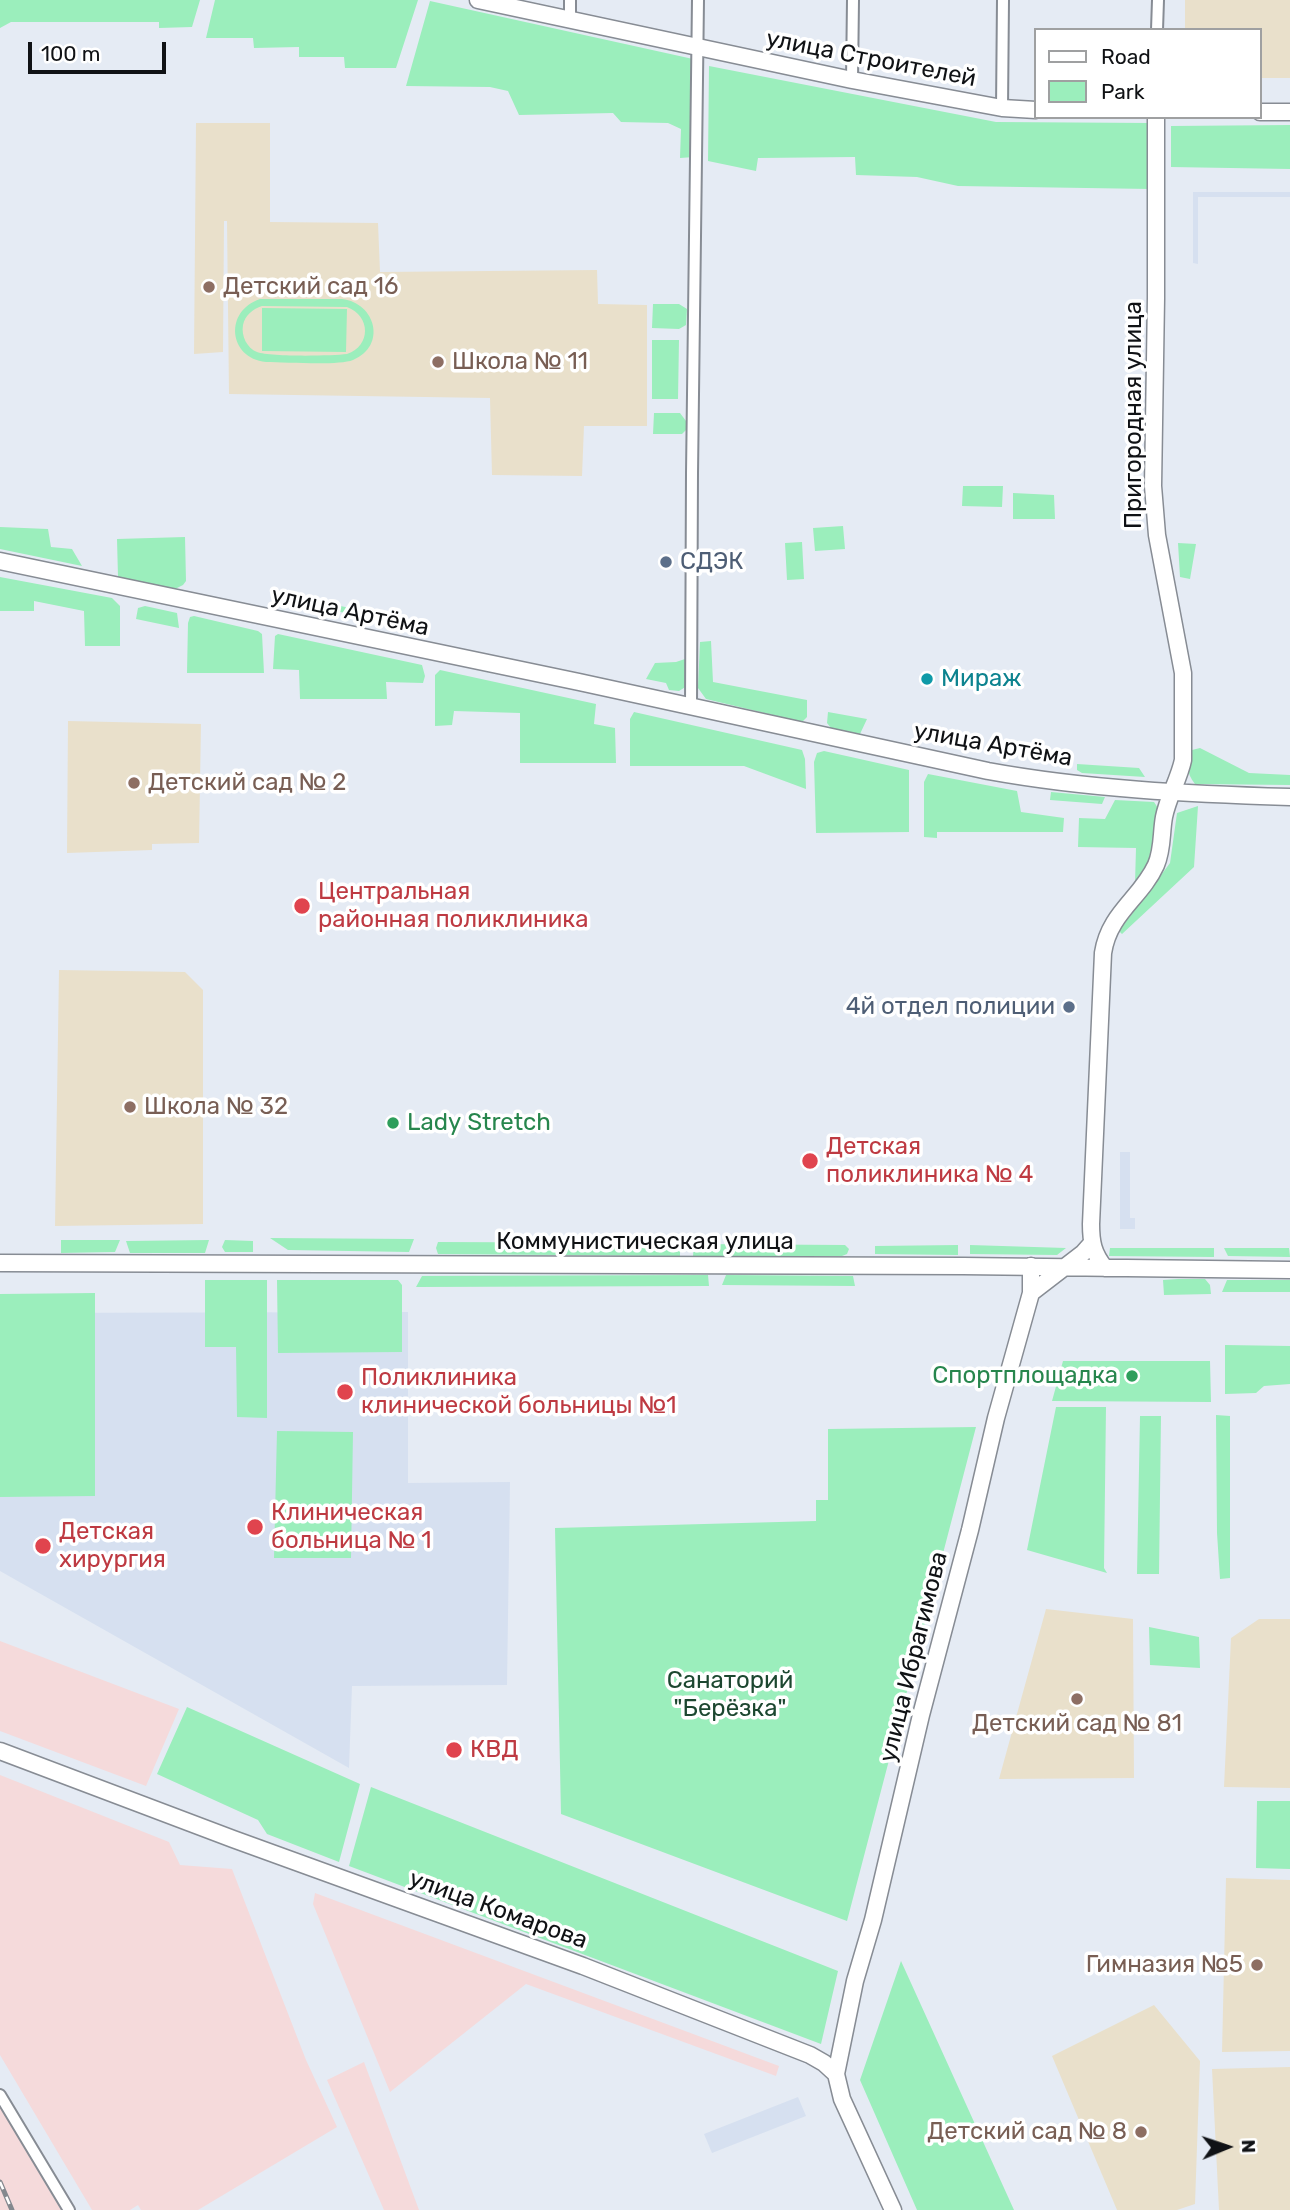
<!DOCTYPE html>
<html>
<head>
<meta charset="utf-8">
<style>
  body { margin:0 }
  #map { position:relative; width:1290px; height:2210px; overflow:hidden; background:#e5ebf4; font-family:Rubik,sans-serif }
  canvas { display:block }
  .legend { position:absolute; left:1034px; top:28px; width:228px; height:91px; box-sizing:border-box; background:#fff; border:2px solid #9fa0a1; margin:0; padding:9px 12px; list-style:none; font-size:21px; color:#101215 }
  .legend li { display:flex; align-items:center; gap:14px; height:35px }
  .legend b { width:35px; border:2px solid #9fa0a1 }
  .north { position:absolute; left:1192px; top:2112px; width:70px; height:70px; -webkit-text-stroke:5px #fff; paint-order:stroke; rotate:88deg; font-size:19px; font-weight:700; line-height:28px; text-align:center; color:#101215 }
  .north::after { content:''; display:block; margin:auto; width:24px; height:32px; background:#101215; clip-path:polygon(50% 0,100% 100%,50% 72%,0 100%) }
  .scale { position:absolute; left:28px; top:42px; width:138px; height:32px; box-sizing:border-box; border:4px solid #101215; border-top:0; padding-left:9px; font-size:21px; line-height:24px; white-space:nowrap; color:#101215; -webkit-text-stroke:5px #fff; paint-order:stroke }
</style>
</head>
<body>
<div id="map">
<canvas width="1290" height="2210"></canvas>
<ul class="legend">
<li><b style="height:9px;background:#fff"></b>Road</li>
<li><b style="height:19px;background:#9beebc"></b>Park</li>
</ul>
<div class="north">N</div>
<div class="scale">100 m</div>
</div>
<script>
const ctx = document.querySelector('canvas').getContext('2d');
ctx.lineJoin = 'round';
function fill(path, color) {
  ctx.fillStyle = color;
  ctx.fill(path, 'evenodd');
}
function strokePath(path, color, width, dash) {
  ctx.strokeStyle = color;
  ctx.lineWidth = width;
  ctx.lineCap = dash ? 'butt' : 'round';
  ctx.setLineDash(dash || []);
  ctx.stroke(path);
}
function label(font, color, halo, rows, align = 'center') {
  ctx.font = font + ' Rubik,sans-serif';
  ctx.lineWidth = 7;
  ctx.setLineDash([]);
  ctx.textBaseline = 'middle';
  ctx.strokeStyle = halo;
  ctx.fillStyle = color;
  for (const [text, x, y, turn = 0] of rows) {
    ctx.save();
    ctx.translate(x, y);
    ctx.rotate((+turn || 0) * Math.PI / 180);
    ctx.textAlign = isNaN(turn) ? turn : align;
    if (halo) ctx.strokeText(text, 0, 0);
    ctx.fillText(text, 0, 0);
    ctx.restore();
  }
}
const built = new Path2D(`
  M1193,192H1290V197H1198V264L1193,263Z
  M1120,1152H1130V1218H1135V1229H1120Z
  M408,1312V1483L510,1482L507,1685L352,1686L349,1768L0,1571V1313Z
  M798,2097L806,2116L712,2153L704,2134Z`);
const industrial = new Path2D(`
  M0,1641L179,1709L146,1786L0,1731Z
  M0,1775L169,1842L180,1865L232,1869L306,2060L337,2127L198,2210H141L138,2205L130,2210H92L0,2055Z
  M315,1893L779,2066L776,2076L526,1984L390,2092L313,1904Z
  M364,2062L419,2210H384L327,2080Z
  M0,2107L61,2210H0Z`);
const education = new Path2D(`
  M1185,0H1290V78H1260V30H1185Z
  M196,123H270V222L378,223L380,272L597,270L598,304L647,305V426H584L582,476L492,475L490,398L229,394L227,221H224L223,352L194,354Z
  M68,721L201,724L199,843L152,844V850L67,853Z
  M59,970L185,972L203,990V1224L55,1226Z
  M1046,1609L1133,1619L1134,1778L999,1779Z
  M1259,1619H1290V1788L1224,1787L1231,1638Z
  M1226,1878L1290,1880V2051L1222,2052Z
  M1154,2005L1200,2061L1195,2204L1177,2210H1117L1052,2056Z
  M1290,2067V2210H1219L1212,2069Z`);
const green = new Path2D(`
  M0,0H200L192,27L159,28V22H11L0,28Z
  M215,0H418L396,68H345L344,57H299V47L254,48L253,38H206Z
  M430,1L693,59L694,157L680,158L681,129L668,123L621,122L613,113L519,115L508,91L490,87L406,86Z
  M709,66L996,122L1150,123V189L958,186L917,177L856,175L855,157L758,158L756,171L708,161Z
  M1290,125V169L1171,167V126Z
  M260,299H342C376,303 387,346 353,360C338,366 285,362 266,362C228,358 224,311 260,299ZM262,306L347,307C371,316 371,346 347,354C331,356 270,357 257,352C247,348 241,336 243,325C245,315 253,309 262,306Z
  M653,304H679L687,309L686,325L679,329L652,328Z
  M262,308L347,309L346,352L262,351Z
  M652,340H679L678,399H652Z
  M654,413H680L686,421V430L682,434H653Z
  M963,486H1003L1002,507L962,506Z
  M1013,493L1054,495L1055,519H1013Z
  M843,526L845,549L815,551L813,528Z
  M0,527L48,529L51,547L72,549L82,566L0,549Z
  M185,537L186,581L183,585L175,589L118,577L117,539Z
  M802,542L804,579L787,580L785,543Z
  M1178,543L1196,544L1190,579L1180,577Z
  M0,577L112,598L120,606V646H85L84,611L34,601V611H0Z
  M308,599L387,616L386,621L310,606Z
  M145,606L177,613L179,628L136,619L138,608Z
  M194,616L258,631L262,634L264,673H187L188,623L190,617Z
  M278,634L422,665L425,676L423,683L386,682L387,699H300L299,670L273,669L275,636Z
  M711,641L713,682L807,700V717L802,722L706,699L698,688L700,642Z
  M688,658L687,686L679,691L669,690L666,683L646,679L655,663L676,662Z
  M440,670L596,704L594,724L615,728L616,763H520V713L454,711L452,725L435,726V675Z
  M634,712L802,750L805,759L806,789L744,766H630V719Z
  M828,712L867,719L860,734L831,728L827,723Z
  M1200,748L1249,773L1290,775V785L1195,784C1186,773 1186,762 1192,750Z
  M824,751L909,770V832L816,833L814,762L817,753Z
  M1077,764L1139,768L1145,777L1082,773L1077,770Z
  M928,774L1017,791L1021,812L1064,818L1063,832H937V838L924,837V782Z
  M1051,792L1105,797L1102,804L1050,800Z
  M1115,800L1154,802L1158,808L1154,852L1135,883L1136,848L1078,847L1079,818L1105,819Z
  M1198,806L1194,867L1122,934L1119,931L1170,863L1177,813Z
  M270,1238L414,1239L409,1252L288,1250Z
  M61,1240H120L115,1252L61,1253Z
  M209,1240L205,1253H130L126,1241Z
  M225,1240L253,1241V1252H225L222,1247Z
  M438,1242L680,1243V1256L438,1254L436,1248Z
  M694,1244L845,1245L849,1249L847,1254L842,1256H693Z
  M958,1245V1255L875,1254V1246Z
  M970,1245L1066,1248L1057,1255L970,1254Z
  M1110,1248H1214V1257L1109,1256Z
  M1224,1248H1289L1290,1257L1228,1256Z
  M708,1275L709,1286L416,1287L422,1276Z
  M726,1275L853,1276L855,1286L722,1285Z
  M1178,1279H1205L1210,1285L1211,1294L1164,1295L1163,1280Z
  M205,1280H267V1418L237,1417L236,1347H205Z
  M277,1280H398L402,1285V1352L278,1353Z
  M1227,1280H1290V1292H1222Z
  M95,1293V1496L0,1497V1294Z
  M1225,1345L1290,1346V1384L1264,1386L1256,1393L1225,1394Z
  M1063,1361H1210L1211,1402L1052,1401Z
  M1056,1407H1106L1104,1568L1107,1573L1027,1550Z
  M1216,1415L1230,1416V1578L1220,1579L1217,1533Z
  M1140,1416H1161L1159,1574H1137Z
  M976,1427L847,1921L561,1814L555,1528L816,1521V1500H828V1429Z
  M277,1431L353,1432L351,1558H274Z
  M1149,1627L1199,1637L1200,1668L1150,1665Z
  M187,1707L360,1784L339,1862L267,1834L258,1820L157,1774Z
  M371,1787L838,1971L821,2044L349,1866Z
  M1257,1801H1290V1869L1256,1868Z
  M901,1961L1014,2210H917L860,2080Z`);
const street = new Path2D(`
  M570,19V0
  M1157,30L1158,0
  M852,80L853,0
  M1002,108L1003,0
  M691,706L692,473L698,0
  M0,2095L69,2210`);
const secondary = new Path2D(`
  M478,0L852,80L1002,108L1036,110
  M1260,112H1290
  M0,561L579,682L988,771C1087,789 1189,794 1290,797
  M0,1263L963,1266L1290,1270
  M1105,1268C1093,1253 1091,1242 1091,1224L1103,953C1109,913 1141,898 1156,865C1163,849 1161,833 1164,817C1168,797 1179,779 1183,760V673L1157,535L1153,486L1156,298V117
  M1031,1293L1083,1253L1091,1244
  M0,1751L233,1839L583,1966L810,2055L824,2063L836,2074L842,2099L893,2210
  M836,2074L855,1981L873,1920L921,1715L970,1530L996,1418L1031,1293V1266`);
const rail = new Path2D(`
  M0,2182L12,2210`);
const markers = [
  [209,287,7,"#8d6e63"],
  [438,362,7,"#8d6e63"],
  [666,562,7,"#5c6f8a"],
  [927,679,7,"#0f9aa8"],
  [134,783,7,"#8d6e63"],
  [302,906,9,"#e0444e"],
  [1069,1007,7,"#5c6f8a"],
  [130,1107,7,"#8d6e63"],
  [393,1123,7,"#2e9e5b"],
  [810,1161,9,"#e0444e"],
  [1132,1376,7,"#2e9e5b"],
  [345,1392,9,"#e0444e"],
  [255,1527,9,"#e0444e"],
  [43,1546,9,"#e0444e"],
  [1077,1699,7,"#8d6e63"],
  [454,1750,9,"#e0444e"],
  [1257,1965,7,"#8d6e63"],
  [1141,2132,7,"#8d6e63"]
];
const streetNames = [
  ["улица Строителей",871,59,11],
  ["Пригородная улица",1134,415,-90],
  ["улица Артёма",350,612,12],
  ["улица Артёма",993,745,10],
  ["Коммунистическая улица",645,1242],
  ["улица Ибрагимова",914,1657,-76],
  ["улица Комарова",498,1910,20]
];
const educationNames = [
  ["Детский сад 16",223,287],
  ["Школа № 11",452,362],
  ["Детский сад № 2",148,783],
  ["Школа № 32",144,1107],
  ["Детский сад № 81",1077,1724,"center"],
  ["Гимназия №5",1243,1965,"right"],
  ["Детский сад № 8",1127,2132,"right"]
];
const serviceNames = [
  ["СДЭК",680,562],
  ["4й отдел полиции",1055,1007,"right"]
];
const cultureNames = [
  ["Мираж",941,679]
];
const healthNames = [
  ["Центральная",318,892],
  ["районная поликлиника",318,920],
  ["Детская",826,1147],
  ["поликлиника № 4",826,1175],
  ["Поликлиника",361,1378],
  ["клинической больницы №1",361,1406],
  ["Клиническая",271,1513],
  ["больница № 1",271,1541],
  ["Детская",59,1532],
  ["хирургия",59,1560],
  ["КВД",470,1750]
];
const leisureNames = [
  ["Lady Stretch",407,1123],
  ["Спортплощадка",1118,1376,"right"]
];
const parkNames = [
  ["Санаторий",730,1681],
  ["\"Берёзка\"",730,1709]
];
fill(built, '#d6e0f0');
fill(industrial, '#f5dadb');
fill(education, '#e9e0cb');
fill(green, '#9beebc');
strokePath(street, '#878c94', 14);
strokePath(secondary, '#878c94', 19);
strokePath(street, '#fff', 10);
strokePath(secondary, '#fff', 16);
strokePath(rail, '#84888e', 5);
strokePath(rail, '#fff', 2.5, [8]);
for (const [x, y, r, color] of markers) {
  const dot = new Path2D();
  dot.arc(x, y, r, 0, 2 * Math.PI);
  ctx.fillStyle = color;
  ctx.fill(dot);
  strokePath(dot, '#fff', 2.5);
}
label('24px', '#101215', '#fff', streetNames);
label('24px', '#785e54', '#fff', educationNames, 'left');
label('24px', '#4e5e75', '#fff', serviceNames, 'left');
label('24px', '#0d838f', '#fff', cultureNames, 'left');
label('24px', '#be3a42', '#fff', healthNames, 'left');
label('24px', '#27864d', '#fff', leisureNames, 'left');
label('24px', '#1c4730', '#fff', parkNames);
</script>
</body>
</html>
